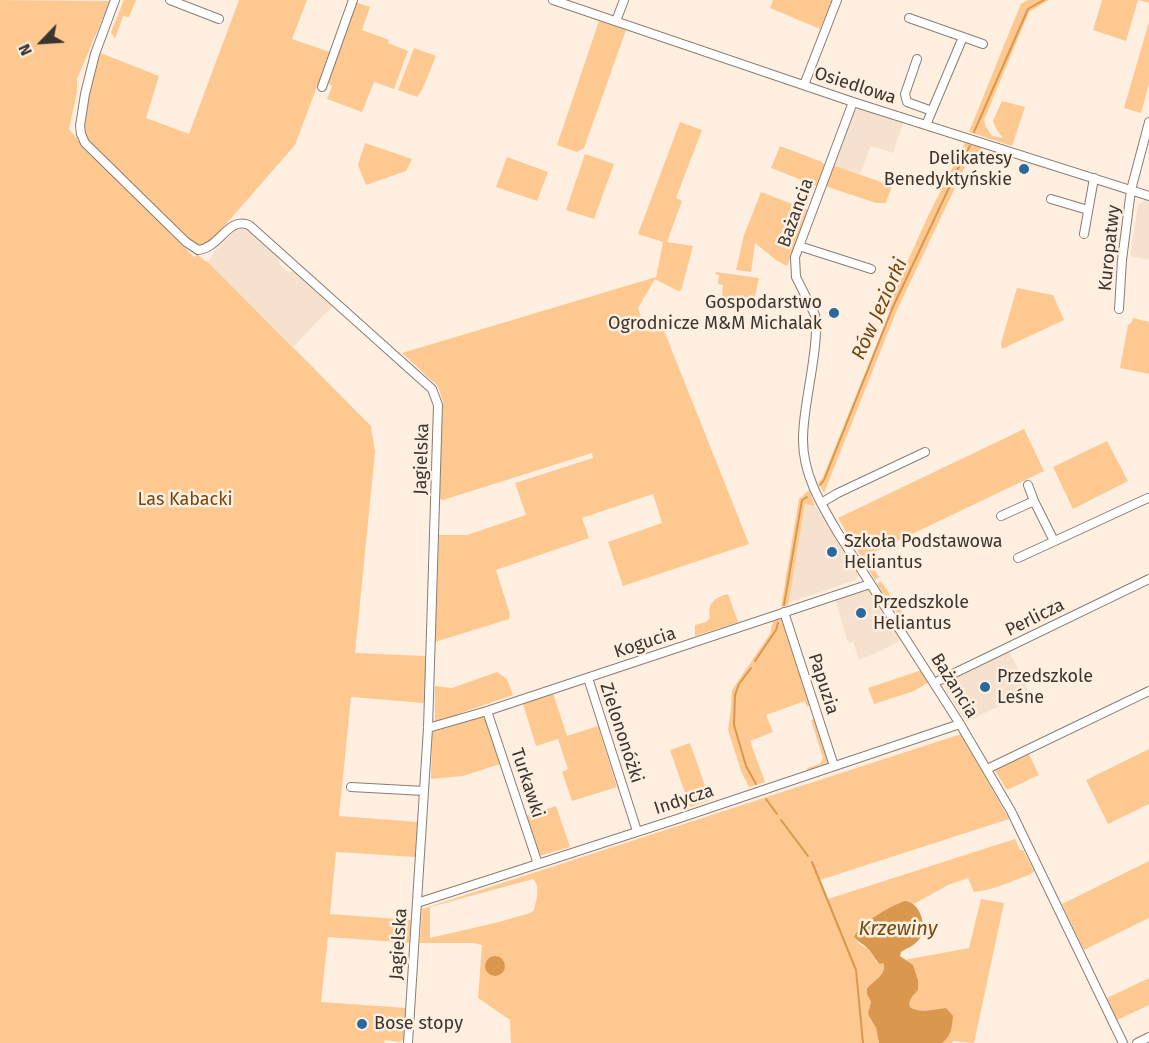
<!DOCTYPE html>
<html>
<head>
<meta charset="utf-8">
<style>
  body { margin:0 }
  #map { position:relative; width:1149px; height:1043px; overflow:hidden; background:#feefe1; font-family:"Fira Sans",sans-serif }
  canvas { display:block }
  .north { position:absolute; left:12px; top:12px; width:60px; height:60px; -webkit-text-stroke:4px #feefe1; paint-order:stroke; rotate:245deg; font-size:16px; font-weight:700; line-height:24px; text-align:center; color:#3a352f }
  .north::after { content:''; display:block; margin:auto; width:21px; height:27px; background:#3a352f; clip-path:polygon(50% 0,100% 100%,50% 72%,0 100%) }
</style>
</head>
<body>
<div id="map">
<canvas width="1149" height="1043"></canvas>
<div class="north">N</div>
</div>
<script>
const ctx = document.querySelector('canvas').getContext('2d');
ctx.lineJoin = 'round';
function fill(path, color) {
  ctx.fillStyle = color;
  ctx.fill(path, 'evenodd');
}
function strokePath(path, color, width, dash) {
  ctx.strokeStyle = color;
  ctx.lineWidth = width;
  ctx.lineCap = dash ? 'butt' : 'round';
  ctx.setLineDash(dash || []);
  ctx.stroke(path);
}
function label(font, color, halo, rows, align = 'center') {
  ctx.font = font + ' "Fira Sans",sans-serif';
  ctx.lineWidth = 5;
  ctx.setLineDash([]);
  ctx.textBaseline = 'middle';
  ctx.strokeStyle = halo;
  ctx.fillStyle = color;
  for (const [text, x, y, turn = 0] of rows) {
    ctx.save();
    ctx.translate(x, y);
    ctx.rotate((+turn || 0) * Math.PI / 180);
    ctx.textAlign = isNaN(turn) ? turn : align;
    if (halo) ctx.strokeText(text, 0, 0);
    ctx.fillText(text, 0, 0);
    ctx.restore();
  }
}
const built = new Path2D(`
  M861,107L870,110L871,112L873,113L876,114L877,112L904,121L893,153L871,146L860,174L833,165L836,161L839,154L838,152L855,109Z
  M1021,157L1033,161L1029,174L1018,170Z
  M1145,200L1149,201V260L1130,256L1138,205Z
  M236,229H246L278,258L280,265L284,269L288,272L294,271L333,306L293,347L208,262L214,252Z
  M805,504L815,506L858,574L856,580L788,603Z
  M868,589L901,640L881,651L859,660L853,642L848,643L835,600Z
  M1008,649L1029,692L966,722L941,682Z`);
const green = new Path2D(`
  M0,0L110,1L77,79V92L69,129L83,146L194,257L197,254L205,261L208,262L371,426L375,452L355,653L426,656L424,703L351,697L339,816L418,822L416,857L336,852L330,914L411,920L410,943L328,937L321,1002L406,1008L404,1039L400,1042L385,1040L384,1043H0Z
  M124,0H136L129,17L123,16L115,39L111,32Z
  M239,0H307L292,39L330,52L295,145L206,247L197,246L191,242L87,139L83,128V116L98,52L159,76L146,118L189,134Z
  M773,0H832L820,29L770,8Z
  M1028,0H1049L1029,12L984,120L986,127L992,136L1003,138L997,130L993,121L1002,101L1025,107L1012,146L969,132L1013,23L1021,4Z
  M1102,0H1149V3L1138,0L1126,41L1093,30Z
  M355,2L370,7L362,30L389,40L388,43L408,51L394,89L374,82L362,112L327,99L332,86L325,81Z
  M599,21L626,30L584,148L577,152L557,145Z
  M1149,22V84L1141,113L1124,108Z
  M414,48L436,56L423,88L417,97L398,90Z
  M680,122L702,130L676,198L682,201L667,242L693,246L681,291H678L655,279L638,308L645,331L663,328L749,544L623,586L608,542L662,523L653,494L582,518L589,538L496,570L510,614L509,619L435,642L439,535H467L526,515L515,483L593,458L592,453L443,500L438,499L443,402C440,394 440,385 432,381L402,353L656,277L663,242L638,234Z
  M966,141L981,146V151L979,157L971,154L896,312L824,493L818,483L823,477L890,311L886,309L928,216Z
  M365,143L412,159L406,171L366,185L358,165Z
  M780,146L822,162L825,166L817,186L771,168Z
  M585,154L614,164L594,219L566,210Z
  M507,157L548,172L537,201L496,187Z
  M833,165L892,186L886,203H876L825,186Z
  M761,192L808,210L787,266L776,260L755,243L751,272L736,270L744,235Z
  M716,272L759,278L754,301L722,297L723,285L718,284L719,275L715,274Z
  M1017,288L1053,295L1064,320L1002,349L1001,343Z
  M1133,318L1149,322V374L1120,368L1128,325L1132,322Z
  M1024,429L1044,471L866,556L879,577L875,580L838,518Z
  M1107,441L1128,481L1073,509L1053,467Z
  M809,490L815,506L805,504L788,605L781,607L799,499Z
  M881,581L906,618L902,621L877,584Z
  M728,594L738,622L695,636V625L706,622L710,618C707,603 714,598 728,594Z
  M781,619L810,705L807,707L805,701L766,715L773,732L750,741L765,782L749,787L741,771L728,730L731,709L732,690L770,634L773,621Z
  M922,670L929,682L914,691L874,704L868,688Z
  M497,672L507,679L513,695L435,722V686L452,688Z
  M553,693L567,736L598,726L617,787L572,801L562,772L568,769L558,739L536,746L523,704Z
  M485,716L500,764L463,776L431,779L432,732Z
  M815,719L829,761L828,763L808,771L807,768L820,764L823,758L811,720Z
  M961,734L1009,819L820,880L828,899L1015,839L1020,850H1023L1034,871L1031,874C1012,881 994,890 974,892L968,878L948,885L914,904L909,901H904C888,910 862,920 855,937L858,943L870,950L876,962L883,963C888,973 874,981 867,988L871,1002L868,1013L869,1016L876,1028L879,1043H511L510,1020L478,998L482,945L473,943H420L422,909ZM533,879C541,887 536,900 534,910L530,913L499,922L430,938V907Z
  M690,743L710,800L690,807L670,750Z
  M1149,749V804L1108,824L1086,780Z
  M1028,752L1039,775L1007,790L994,769Z
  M556,806L570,847L539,856L526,816Z
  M1149,861V918L1084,950L1062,904Z
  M981,899L1004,903L974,1043L953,1041L952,1043H942L946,1008C934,1009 920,1014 910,1007C909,1001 910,998 915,994L904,960L969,948Z
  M1149,978V1005L1117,1020L1107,998Z`);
const water = new Path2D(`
  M904,901C919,900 928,926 920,938C916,945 907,948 901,952L900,956L913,965L918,980V990C913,997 908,998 910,1007C920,1014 934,1009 946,1008L953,1016C952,1028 951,1036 942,1043H879L876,1028L869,1016L868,1013L871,1002L867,994V988C874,981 888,973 883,963L880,964C875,960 874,956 870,951C866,945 859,943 854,937C862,921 888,908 904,901Z
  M485 966a10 10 0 1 1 20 0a10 10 0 1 1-20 0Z`);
const stream = new Path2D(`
  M974,132L1028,9L1044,0
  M820,485L824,480L892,309L962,160L970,146
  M784,605L802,500L807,497
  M755,661L776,630L778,623
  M751,668L739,684L735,695L734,725L746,766L756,784
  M766,799L777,814
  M781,820L808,856
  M812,862L856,970L863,1043`);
const minor = new Path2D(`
  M115,0L95,54L85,94L80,126L81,134L85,143L186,242L198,250C220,248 228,216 249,225L432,389L438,405L428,728L408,1043
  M170,0L219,19
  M553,0L853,102L1149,196
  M909,18L983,44
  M616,21L624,0
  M917,59L905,94L907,102L932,111
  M804,85L837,0
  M322,87L353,0
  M853,102L795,257L796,277L815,315L816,321C817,341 813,362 810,381C807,400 803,420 803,440C803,475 821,504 838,533L960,724L1011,811L1123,1043
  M926,125L963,37
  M1051,199L1088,210
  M1084,234L1094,178
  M799,246L871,269
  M1119,309L1122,260L1131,190L1149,122
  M1028,485L1034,501L1054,541
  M821,503L838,493L925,452
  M1001,516L1034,501
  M1018,558L1148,498
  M784,612L834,766
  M588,678L637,831
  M934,683L1149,579
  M487,711L538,864
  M428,728L487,711L870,584
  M987,769L1149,691
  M351,787L424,791
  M417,903L674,820L960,724
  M1137,1043L1149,1037`);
const markers = [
  [1024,169,6,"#2a69a0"],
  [834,313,6,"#2a69a0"],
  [832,552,6,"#2a69a0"],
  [861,613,6,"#2a69a0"],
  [985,687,6,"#2a69a0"],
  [362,1024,6,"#2a69a0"]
];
const streetNames = [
  ["Osiedlowa",855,86,18],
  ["Bażancia",796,213,-70],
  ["Kuropatwy",1110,248,-84],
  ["Jagielska",422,459,-88],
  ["Perlicza",1035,618,-26],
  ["Kogucia",645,643,-18],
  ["Papuzia",823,684,72],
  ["Bażancia",954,686,58],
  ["Zielononóżki",621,733,72],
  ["Turkawki",527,783,72],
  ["Indycza",684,800,-18],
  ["Jagielska",399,944,-86]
];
const poiNames = [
  ["Delikatesy",1012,159,"right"],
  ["Benedyktyńskie",1012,180,"right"],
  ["Gospodarstwo",822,303,"right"],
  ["Ogrodnicze M&M Michalak",822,324,"right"],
  ["Szkoła Podstawowa",844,542],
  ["Heliantus",844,563],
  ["Przedszkole",873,603],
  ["Heliantus",873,624],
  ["Przedszkole",997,677],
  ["Leśne",997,698],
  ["Bose stopy",374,1024]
];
const parkNames = [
  ["Las Kabacki",185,500]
];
const waterNames = [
  ["Rów Jeziorki",880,309,-66],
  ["Krzewiny",898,929]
];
fill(built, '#f5e1ce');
fill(green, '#fec991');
fill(water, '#d9984e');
strokePath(stream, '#d9984e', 2);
strokePath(minor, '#8a7d71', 10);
strokePath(minor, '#fff', 8);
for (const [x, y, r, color] of markers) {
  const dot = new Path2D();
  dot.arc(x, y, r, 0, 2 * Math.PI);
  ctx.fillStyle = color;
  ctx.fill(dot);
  strokePath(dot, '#feefe1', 2);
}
label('18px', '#3a352f', '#feefe1', streetNames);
label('18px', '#3a352f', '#feefe1', poiNames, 'left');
label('18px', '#73480f', '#feefe1', parkNames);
label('italic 20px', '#754a12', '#feefe1', waterNames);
</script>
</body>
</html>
